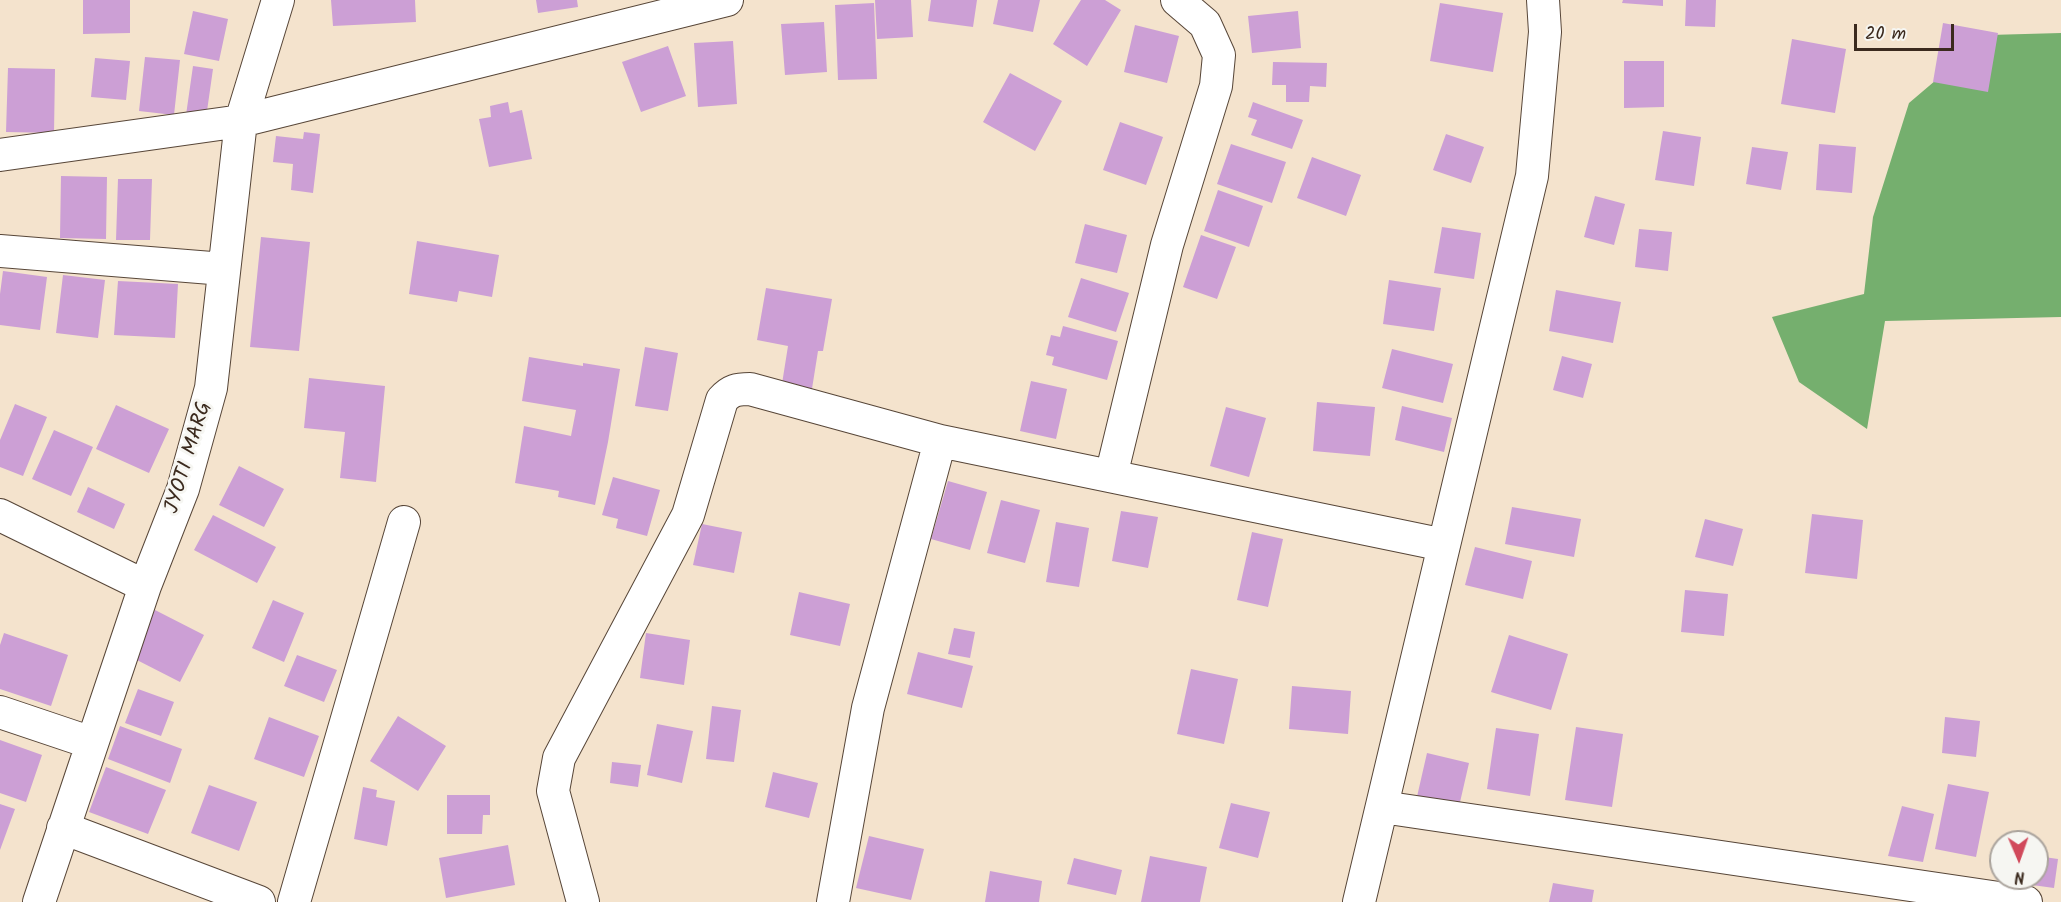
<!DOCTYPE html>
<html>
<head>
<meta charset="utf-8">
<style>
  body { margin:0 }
  #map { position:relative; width:2061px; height:902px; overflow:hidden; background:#f4e3cd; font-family:Kalam,sans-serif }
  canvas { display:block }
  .north { position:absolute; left:1989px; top:830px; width:60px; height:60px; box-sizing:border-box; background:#f6f6f2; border:2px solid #aba49d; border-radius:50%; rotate:178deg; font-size:16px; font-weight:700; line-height:24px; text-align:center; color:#3b2a1e }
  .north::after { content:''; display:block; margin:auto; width:21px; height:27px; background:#d1495b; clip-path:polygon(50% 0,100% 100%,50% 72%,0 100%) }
  .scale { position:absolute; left:1854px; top:24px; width:100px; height:27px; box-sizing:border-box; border:3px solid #3b2a1e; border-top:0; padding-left:8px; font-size:18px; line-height:21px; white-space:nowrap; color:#3b2a1e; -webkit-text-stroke:4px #f6f6f2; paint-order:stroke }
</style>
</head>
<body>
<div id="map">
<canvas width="2061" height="902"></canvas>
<div class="north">N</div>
<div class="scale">20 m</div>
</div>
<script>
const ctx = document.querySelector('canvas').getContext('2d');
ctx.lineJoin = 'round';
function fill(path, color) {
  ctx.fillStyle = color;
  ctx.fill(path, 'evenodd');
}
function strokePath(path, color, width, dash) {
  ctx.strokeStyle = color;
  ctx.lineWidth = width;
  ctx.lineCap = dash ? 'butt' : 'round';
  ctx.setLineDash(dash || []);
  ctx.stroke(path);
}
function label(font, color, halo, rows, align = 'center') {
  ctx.font = font + ' Kalam,sans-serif';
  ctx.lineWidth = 6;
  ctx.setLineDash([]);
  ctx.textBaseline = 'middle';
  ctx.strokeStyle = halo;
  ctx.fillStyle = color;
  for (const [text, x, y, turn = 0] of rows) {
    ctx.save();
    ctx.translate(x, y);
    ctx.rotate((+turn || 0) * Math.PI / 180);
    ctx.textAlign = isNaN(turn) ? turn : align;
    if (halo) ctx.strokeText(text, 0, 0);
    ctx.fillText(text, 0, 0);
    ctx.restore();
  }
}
const forest = new Path2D(`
  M2061,33V317L1885,321L1867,429L1799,382L1772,317L1864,294L1873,217L1909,103L1989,35Z`);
const building = new Path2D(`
  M83,0H130V33L83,34Z
  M331,0H415L416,22L333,26Z
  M536,0H577L578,7L538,13Z
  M875,0H911L913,37L877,39Z
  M931,0H977L973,27L928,21Z
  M998,0H1040L1033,32L993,24Z
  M1081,0H1105L1121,10L1087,66L1053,44Z
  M1623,0H1663V6L1622,3Z
  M1686,0H1716L1715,27L1685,26Z
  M874,3L877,79L838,80L835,5Z
  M1440,3L1503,13L1493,72L1430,61Z
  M193,11L228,19L219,61L184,54Z
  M1298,11L1301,48L1252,53L1248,16Z
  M824,22L827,72L785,75L781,24Z
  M1943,23L1998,33L1988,92L1933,82Z
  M1135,25L1179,36L1167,83L1124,72Z
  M1792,39L1846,49L1835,113L1781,104Z
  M733,41L737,104L698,107L694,43Z
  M668,46L686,96L641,112L622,62Z
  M145,57L180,60L174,115L139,111Z
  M95,58L130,61L126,100L91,97Z
  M1624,61H1664V107L1624,108Z
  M1273,62L1327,63L1326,87L1310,86L1309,102H1286V85H1272Z
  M193,66L213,69L206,118L186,115Z
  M8,68L55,69L54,133L6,132Z
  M1010,73L1062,101L1035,151L983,122Z
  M508,102L510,113L522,110L532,159L489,167L479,119L491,117L490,106Z
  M1253,102L1303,120L1292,149L1251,135L1257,120L1248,117Z
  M1120,122L1163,137L1146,185L1103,170Z
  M1663,131L1701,137L1694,186L1655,180Z
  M304,132L320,134L313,193L291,190L293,164L273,162L276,136L303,139Z
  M1446,134L1484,147L1471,183L1433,170Z
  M1231,144L1286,162L1272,203L1217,184Z
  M1819,144L1856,147L1852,193L1816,190Z
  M1752,147L1788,152L1781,190L1746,184Z
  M1312,157L1361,175L1346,216L1297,198Z
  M61,176L107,177L106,239L60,238Z
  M118,179H152L150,240H116Z
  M1218,190L1263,206L1249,247L1204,231Z
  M1595,196L1625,204L1614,245L1584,237Z
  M1085,224L1127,235L1117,273L1075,263Z
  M1442,227L1481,233L1474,279L1434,273Z
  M1639,229L1672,232L1668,271L1635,267Z
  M1201,235L1236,247L1217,299L1183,287Z
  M261,237L310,242L299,351L250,347Z
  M417,241L499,255L492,297L459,291L457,302L409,294Z
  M3,271L47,277L40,330L0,325V294Z
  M63,275L105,280L98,338L56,333Z
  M1081,278L1129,293L1116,332L1068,317Z
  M1389,280L1441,288L1434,331L1383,324Z
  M118,281L178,284L175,338L114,335Z
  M766,288L832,299L823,351H818L811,395L781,390L788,346L757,340Z
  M1556,290L1621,302L1613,343L1549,331Z
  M1063,326L1118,341L1107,380L1052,365L1054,357L1046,355L1051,335L1060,337Z
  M645,347L678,353L668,411L635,406Z
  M1392,349L1453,364L1443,403L1382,388Z
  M1562,356L1592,364L1583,398L1553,390Z
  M529,357L583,366V363L620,369L608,442L595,505L558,497L559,491L515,483L524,426L571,436L576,410L522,401Z
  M309,378L385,386L376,482L340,478L345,432L304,428Z
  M1031,381L1067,389L1056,439L1020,431Z
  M1317,402L1375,407L1370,456L1313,451Z
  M15,404L47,417L23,476L0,467V440Z
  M116,405L169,429L149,473L96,449Z
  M1402,406L1452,418L1444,452L1395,440Z
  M1226,407L1266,418L1249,477L1210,466Z
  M54,430L93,447L71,496L32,479Z
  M239,466L284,489L264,527L219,505Z
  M613,477L660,490L647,536L616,528L618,519L602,515Z
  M948,481L987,492L970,550L931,539Z
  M88,487L125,504L114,529L77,512Z
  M1001,500L1040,510L1025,563L987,553Z
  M1512,507L1581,519L1574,557L1505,544Z
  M1121,511L1158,517L1148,568L1112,561Z
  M1812,514L1863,520L1857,579L1805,573Z
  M213,515L276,547L257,583L194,550Z
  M1705,519L1743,529L1733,566L1695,557Z
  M1056,522L1089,528L1079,587L1046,582Z
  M702,524L742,532L734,573L693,565Z
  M1252,532L1283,539L1268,607L1237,600Z
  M1475,547L1532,561L1523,599L1465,585Z
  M1685,590L1728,594L1724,636L1681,632Z
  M799,592L850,604L840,646L790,635Z
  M273,600L304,613L284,662L252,648Z
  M155,610L204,635L180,682L131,657Z
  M954,628L975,632L970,658L948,654Z
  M4,633L68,655L51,706L0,689V645Z
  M646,633L690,640L684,685L640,678Z
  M1509,635L1568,654L1551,710L1491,692Z
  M918,652L973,666L962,708L907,694Z
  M297,655L337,670L324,702L284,686Z
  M1191,669L1238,679L1224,744L1177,734Z
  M1292,686L1351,691L1348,734L1289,729Z
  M138,689L174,702L161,736L125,723Z
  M712,706L741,710L734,762L706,759Z
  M398,716L446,746L418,791L370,761Z
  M269,717L319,736L304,777L254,759Z
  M1945,717L1980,721L1976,757L1942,753Z
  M657,724L693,731L682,783L647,775Z
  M120,726L182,749L170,783L108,759Z
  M1576,727L1623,734L1612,807L1565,800Z
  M1496,728L1539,734L1530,796L1487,789Z
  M0,740L42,755L26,802L0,793Z
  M1427,753L1469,763L1458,811L1416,801Z
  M612,762L641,765L638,787L610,783Z
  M106,767L166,790L148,834L89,812Z
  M773,772L818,783L809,818L765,807Z
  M1948,784L1989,792L1976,857L1935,849Z
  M209,785L257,802L239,851L191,833Z
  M363,787L377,790L376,797L395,801L387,846L354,839Z
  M447,795H490V815H483L482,834H447Z
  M1231,803L1270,812L1258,858L1219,848Z
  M0,804L15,809L0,850Z
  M1902,806L1934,814L1923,862L1888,856Z
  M869,836L924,849L911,900L856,888Z
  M508,845L515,885L446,898L439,858Z
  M1150,856L1207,867L1200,902H1141Z
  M2037,856L2058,859L2054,888L2025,884L2026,878H2037Z
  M1074,858L1122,870L1116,895L1067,884Z
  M990,871L1042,881L1039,902H985Z
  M1553,883L1594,890L1592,902H1549Z`);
const minor = new Path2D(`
  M0,155L241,121L727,0
  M0,251L224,269
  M1111,476L1167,245L1216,86L1219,55L1205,24L1177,0
  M0,515L145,586
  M0,712L92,743
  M1382,807L2026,902
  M63,828L259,902
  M39,902L145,586L183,489L211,388L241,121L278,0
  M294,902L404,522
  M583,902L553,791L559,758L688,515L722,400C731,390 737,389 750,389L940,441L1444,545
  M833,902L868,708L940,441
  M1359,902L1532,176L1545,32L1543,0`);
const streetNames = [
  ["JYOTI MARG",190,458,-73]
];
fill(forest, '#75af6e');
fill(building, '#cc9fd5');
strokePath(minor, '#574638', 34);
strokePath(minor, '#fff', 32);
label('21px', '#3b2a1e', '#f6f6f2', streetNames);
</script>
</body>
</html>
